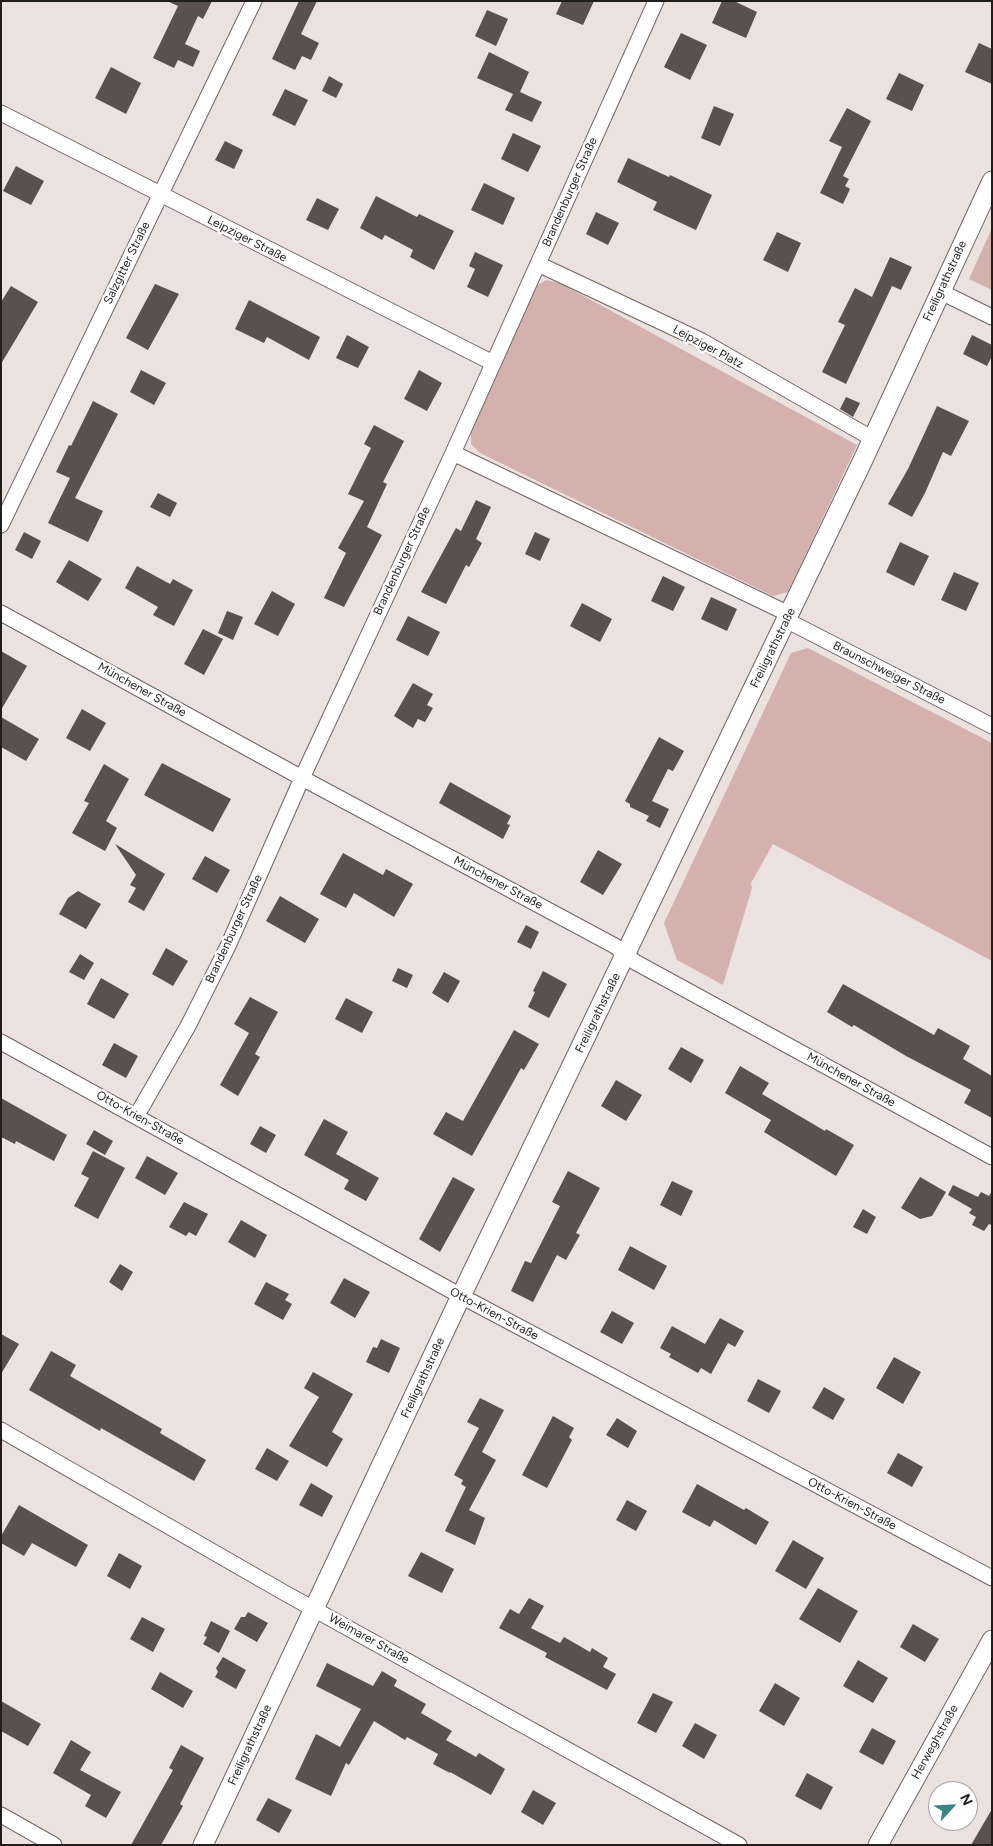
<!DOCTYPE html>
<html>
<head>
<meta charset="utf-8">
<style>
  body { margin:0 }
  #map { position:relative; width:993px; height:1846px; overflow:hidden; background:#ebe1df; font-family:Figtree,sans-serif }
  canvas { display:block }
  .frame { position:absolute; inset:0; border:2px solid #211d1d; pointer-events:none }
  .north { position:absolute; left:928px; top:1781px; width:50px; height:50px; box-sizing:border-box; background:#fff; border:1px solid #a6a5a5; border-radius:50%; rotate:65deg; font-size:14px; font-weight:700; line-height:20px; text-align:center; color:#211d1d }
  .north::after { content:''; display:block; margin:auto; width:18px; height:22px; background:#3b8485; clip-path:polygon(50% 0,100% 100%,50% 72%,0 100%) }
</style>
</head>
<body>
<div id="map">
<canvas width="993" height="1846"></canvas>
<div class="frame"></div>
<div class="north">N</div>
</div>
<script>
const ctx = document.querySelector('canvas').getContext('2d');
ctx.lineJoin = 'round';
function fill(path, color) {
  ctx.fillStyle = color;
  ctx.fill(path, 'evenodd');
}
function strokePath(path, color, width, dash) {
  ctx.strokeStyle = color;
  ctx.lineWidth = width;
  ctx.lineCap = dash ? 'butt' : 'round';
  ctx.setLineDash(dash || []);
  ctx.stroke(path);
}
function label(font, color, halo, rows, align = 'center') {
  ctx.font = font + ' Figtree,sans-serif';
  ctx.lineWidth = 5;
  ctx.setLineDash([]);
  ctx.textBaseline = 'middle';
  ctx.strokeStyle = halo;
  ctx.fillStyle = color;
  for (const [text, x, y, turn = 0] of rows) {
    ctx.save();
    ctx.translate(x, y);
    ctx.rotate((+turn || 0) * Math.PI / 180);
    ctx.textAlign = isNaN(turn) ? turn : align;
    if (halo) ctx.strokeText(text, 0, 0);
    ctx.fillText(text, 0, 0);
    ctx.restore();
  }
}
const green = new Path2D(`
  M992,228V290L969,279Z
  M546,280L560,283L857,445L788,592L773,596L480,453L471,444V432L536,286Z
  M808,648L992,743V961L773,844L751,883L752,888L723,985L677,960L664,923L791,653Z`);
const building = new Path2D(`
  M167,1H212L203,19L198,16L185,44L200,51L193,67L178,60L174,68L153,58L178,6Z
  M299,1H317L301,34L319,43L311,60L302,56L295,70L272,59Z
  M562,1H594L583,25L556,14Z
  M722,1H734L757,12L746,38L712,23Z
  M487,10L508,19L496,46L475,36Z
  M681,33L707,45L690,80L664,67Z
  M979,43L992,49V84L965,72Z
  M489,52L529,72L520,92L542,102L532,122L505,110L513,94L477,78Z
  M111,67L141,83L126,114L95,98Z
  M899,73L924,85L912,111L886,99Z
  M329,76L343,84L336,98L322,91Z
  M285,89L308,100L295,126L272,115Z
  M714,106L734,114L720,146L701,138Z
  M847,108L871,121L843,176L849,179L845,186L850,189L843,204L820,193L842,147L829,141Z
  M513,133L541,146L528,172L501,159Z
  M225,141L243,150L234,169L215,160Z
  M628,158L669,177L670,175L712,195L696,230L653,210L657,202L617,182Z
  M16,166L44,181L31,205L3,191Z
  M484,183L515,198L503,225L471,210Z
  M376,196L417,217L419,214L454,231L434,270L410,257L413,250L385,235L382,240L360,228Z
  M317,198L339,209L328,230L306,220Z
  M596,212L619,223L608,245L586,234Z
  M777,232L801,243L788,272L763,260Z
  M475,252L503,265L488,297L467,287L475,269L469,266Z
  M890,257L912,267L901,290L892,286L846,384L822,372L845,325L838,322L855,288L872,297Z
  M155,284L179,294L148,350L126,338Z
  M11,286L38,302L1,364V302Z
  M249,300L320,337L309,360L267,337L264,343L235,329Z
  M347,335L369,347L358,368L336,358Z
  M972,335L992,345V356L987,366L963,354Z
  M141,370L166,383L154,405L130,392Z
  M419,370L442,383L427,411L404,399Z
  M846,397L860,403L853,417L840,409Z
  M93,401L118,414L75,498L103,511L88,542L48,523L70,478L56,472L69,445L71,446Z
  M937,406L969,421L951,456L943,452L925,493L912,517L888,504L908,469Z
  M374,425L404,441L383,482L387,484L367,527L382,535L344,607L324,598L346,553L338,548L364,501L348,494L371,448L364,444Z
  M158,493L177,503L170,517L150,507Z
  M476,500L491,507L476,539L482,543L469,567L466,565L446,604L421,592L456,528L461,531Z
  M24,532L41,541L32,559L15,550Z
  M535,532L550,539L540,561L525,554Z
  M900,542L929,556L914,586L886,572Z
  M69,560L102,579L88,601L56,582Z
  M137,566L170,584L173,579L193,590L174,626L153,615L158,607L125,588Z
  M954,572L979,583L966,611L941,600Z
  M663,576L685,587L673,611L651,601Z
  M272,591L295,604L278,636L254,624Z
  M711,597L737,609L727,631L701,619Z
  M582,603L612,619L600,642L570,626Z
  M227,611L243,617L233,640L218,633Z
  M408,616L440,632L428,656L396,640Z
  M203,629L223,639L204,675L184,664Z
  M1,651L27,666L1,710Z
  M413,683L433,694L427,705L433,708L425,722L418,719L413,728L394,716Z
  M82,709L106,723L90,751L66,738Z
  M1,717L39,739L26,761L1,747Z
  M659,737L684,751L673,771L668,769L652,801L669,809L660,828L646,821L649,816L630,807V804L625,801Z
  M162,763L231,799L213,832L144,795Z
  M104,764L129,779L106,821L117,828L105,851L72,833L89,803L84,801Z
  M450,782L511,816L507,824L510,825L503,839L439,803Z
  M115,844L165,874L144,911L128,902L136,888L130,885L136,875Z
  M598,850L622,864L603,895L580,882Z
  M343,853L383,875L386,869L413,884L394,917L354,893L346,908L320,894Z
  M205,856L230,870L217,893L192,879Z
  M78,891L101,904L86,929L59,914L68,898Z
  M280,896L319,919L305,943L266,921Z
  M526,925L539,932L531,949L517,942Z
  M166,948L188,961L173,986L152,974Z
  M80,954L94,963L84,980L69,972Z
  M398,968L413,975L407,988L392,981Z
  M543,971L567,984L549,1018L528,1007L535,992L533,991Z
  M444,972L460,981L448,1003L432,993Z
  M101,978L129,994L114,1019L87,1004Z
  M843,984L934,1035L938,1028L970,1046L963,1059L992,1076V1118L964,1103L971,1090L906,1056L854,1025L852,1027L827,1012Z
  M250,997L278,1012L255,1054L260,1057L238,1096L220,1085L249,1033L234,1024Z
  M346,998L373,1012L362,1033L335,1019Z
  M514,1030L539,1044L524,1070L521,1068L472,1156L433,1134L446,1112L463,1121Z
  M114,1043L138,1056L126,1078L102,1065Z
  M681,1047L704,1060L691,1083L668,1069Z
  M740,1066L769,1083L762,1094L825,1131L826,1129L854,1145L836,1176L764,1132L771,1120L725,1093Z
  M616,1080L642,1095L626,1121L601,1106Z
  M1,1098L67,1135L54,1161L16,1141L15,1144L1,1137Z
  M324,1119L348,1132L336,1154L379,1178L366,1201L344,1189L349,1180L304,1155Z
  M260,1126L276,1135L266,1153L250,1144Z
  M94,1130L113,1141L105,1155L86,1144Z
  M93,1151L125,1168L98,1219L74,1206L89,1178L81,1174Z
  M147,1156L178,1173L165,1195L135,1178Z
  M568,1171L600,1188L576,1233L580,1235L566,1260L557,1255L533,1302L511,1291L525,1261L531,1263L560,1206L552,1202Z
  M453,1177L475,1189L440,1252L419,1239Z
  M920,1177L946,1192L932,1216L920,1219L901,1208Z
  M672,1181L693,1191L681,1216L660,1205Z
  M953,1185L978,1197L981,1192L989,1196L992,1191V1225L989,1224L984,1231L972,1225L976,1217L969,1213L972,1209L948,1195Z
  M184,1202L208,1214L196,1236L189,1232L186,1236L169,1227Z
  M863,1209L876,1217L867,1234L853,1227Z
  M241,1220L267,1235L255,1258L228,1242Z
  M630,1246L667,1266L654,1290L618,1270Z
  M120,1264L133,1272L122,1291L109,1282Z
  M344,1278L370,1292L355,1318L330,1303Z
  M266,1282L289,1294L285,1300L292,1304L283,1320L254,1304Z
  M612,1311L634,1323L622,1344L600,1332Z
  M720,1318L744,1331L735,1347L728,1343L711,1374L701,1368L698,1373L669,1357L671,1354L660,1348L672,1326L705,1344Z
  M1,1334L19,1344L1,1374Z
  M381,1339L400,1348L389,1373L366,1362L373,1347L377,1348Z
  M51,1351L76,1365L70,1376L162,1429L160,1433L206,1460L194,1481L101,1428L100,1431L29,1390Z
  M894,1357L921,1372L903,1404L876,1388Z
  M313,1372L353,1394L332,1432L343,1439L327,1467L289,1446L319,1397L304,1388Z
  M758,1379L781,1391L769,1413L747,1401Z
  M824,1387L845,1399L833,1420L812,1408Z
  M480,1398L504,1410L482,1452L496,1460L469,1510L485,1518L475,1545L445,1531L466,1487L461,1484L463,1480L454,1475L479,1428L467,1422Z
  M553,1416L574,1428L569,1437L572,1440L547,1488L522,1475Z
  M617,1418L637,1431L628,1448L606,1435Z
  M267,1448L289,1461L277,1481L255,1469Z
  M898,1453L923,1467L912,1487L887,1473Z
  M311,1483L333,1496L322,1517L299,1505Z
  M697,1484L744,1510L746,1508L769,1522L756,1545L714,1520L710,1527L682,1512Z
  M627,1500L647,1511L636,1531L616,1520Z
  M19,1505L88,1545L76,1567L32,1543L24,1556L1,1543V1536Z
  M793,1540L824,1558L806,1589L775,1571Z
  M421,1552L454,1569L442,1593L408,1576Z
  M119,1553L142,1566L130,1589L107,1576Z
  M818,1588L858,1611L840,1643L799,1619Z
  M529,1598L544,1606L531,1628L560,1643L564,1637L590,1652L592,1648L608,1658L603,1667L616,1674L607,1690L545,1657L547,1653L499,1628L510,1609L519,1614Z
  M248,1612L268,1623L257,1642L234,1629L241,1617H245Z
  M142,1617L165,1629L153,1652L130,1639Z
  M211,1621L230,1631L219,1653L203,1644L207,1637L204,1636Z
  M913,1624L939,1639L925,1662L900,1647Z
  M223,1657L246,1670L236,1689L215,1677L218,1672L216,1668Z
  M858,1660L888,1678L873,1703L843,1686Z
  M327,1663L373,1686L382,1671L397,1680L394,1686L426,1704L421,1713L452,1731L446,1740L476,1757L479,1753L505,1769L491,1795L450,1772V1773L433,1764L438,1754L407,1737L405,1740L374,1721L349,1765L346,1763L331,1796L295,1779L316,1734L340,1747L361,1709L316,1686Z
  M160,1672L193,1691L183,1708L151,1689Z
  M775,1683L800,1698L784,1726L759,1711Z
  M653,1693L673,1702L656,1733L637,1723Z
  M1,1701L41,1724L28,1746L1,1731Z
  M695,1723L717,1735L704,1759L682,1746Z
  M872,1728L896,1741L883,1765L859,1752Z
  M71,1740L91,1752L80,1770L121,1792L106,1818L85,1806L91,1795L53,1773Z
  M181,1745L204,1758L180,1804L183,1806L161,1845H131L173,1770L169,1768Z
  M807,1773L833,1787L821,1810L795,1796Z
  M533,1790L556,1803L543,1825L521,1812Z
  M268,1798L292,1810L279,1833L256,1820Z
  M992,1809V1845H971Z`);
const minor = new Path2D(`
  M1,113L493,363
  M538,264L702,341L873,439
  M939,291L992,317
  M453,453L789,614
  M1,525L254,1
  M1,613L302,778L615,946L635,962L992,1157
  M786,620L992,726
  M1,1042L461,1296L992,1578
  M137,1115L188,1026L228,946L302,778L453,453L656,1
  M1,1430L283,1592L739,1845
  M1,1815L54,1845`);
const tertiary = new Path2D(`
  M203,1845L461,1296L862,462L992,181
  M878,1845L992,1640`);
const streetNames = [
  ["Brandenburger Straße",570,192,-66],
  ["Leipziger Straße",247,239,27],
  ["Salzgitter Straße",127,263,-64],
  ["Freiligrathstraße",945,281,-65],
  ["Leipziger Platz",708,347,28],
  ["Brandenburger Straße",402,561,-65],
  ["Freiligrathstraße",773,648,-64],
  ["Braunschweiger Straße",889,673,27],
  ["Münchener Straße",142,690,29],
  ["Münchener Straße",498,883,28],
  ["Brandenburger Straße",234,929,-65],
  ["Freiligrathstraße",598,1013,-64],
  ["Münchener Straße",851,1080,29],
  ["Otto-Krien-Straße",140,1118,29],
  ["Otto-Krien-Straße",494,1314,28],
  ["Freiligrathstraße",423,1378,-65],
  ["Otto-Krien-Straße",852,1504,28],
  ["Weimarer Straße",369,1639,29],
  ["Herweghstraße",935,1742,-61],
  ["Freiligrathstraße",250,1745,-65]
];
fill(green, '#d4b1ad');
fill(building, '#59504f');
strokePath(minor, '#6f6564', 17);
strokePath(tertiary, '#6f6564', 21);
strokePath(minor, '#fff', 15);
strokePath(tertiary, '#fff', 19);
label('12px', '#211d1d', '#fff', streetNames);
</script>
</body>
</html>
